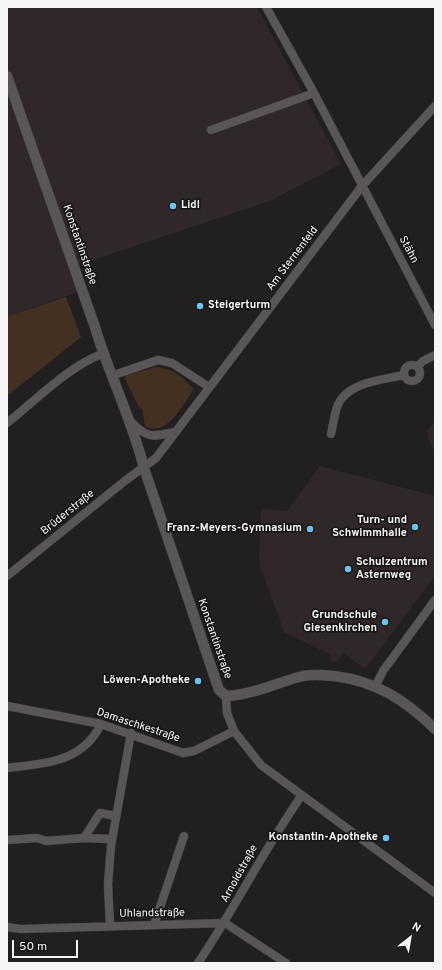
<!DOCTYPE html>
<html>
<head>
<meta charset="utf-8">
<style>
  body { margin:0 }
  #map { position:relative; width:442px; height:970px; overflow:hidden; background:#221f20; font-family:Overpass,sans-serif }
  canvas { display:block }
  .frame { position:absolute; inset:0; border:8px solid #f6f4f4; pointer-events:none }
  .north { position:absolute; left:390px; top:918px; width:40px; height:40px; -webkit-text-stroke:3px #191616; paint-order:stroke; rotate:31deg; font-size:11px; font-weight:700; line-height:16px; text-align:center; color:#f6f4f4 }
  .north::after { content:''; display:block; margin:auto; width:14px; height:18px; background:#f6f4f4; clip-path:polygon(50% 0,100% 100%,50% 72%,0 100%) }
  .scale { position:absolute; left:12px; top:940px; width:66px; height:18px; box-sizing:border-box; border:2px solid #f6f4f4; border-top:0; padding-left:5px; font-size:12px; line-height:14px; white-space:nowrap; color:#f6f4f4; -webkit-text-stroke:3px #191616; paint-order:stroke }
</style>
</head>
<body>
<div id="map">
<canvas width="442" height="970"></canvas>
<div class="frame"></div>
<div class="north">N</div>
<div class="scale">50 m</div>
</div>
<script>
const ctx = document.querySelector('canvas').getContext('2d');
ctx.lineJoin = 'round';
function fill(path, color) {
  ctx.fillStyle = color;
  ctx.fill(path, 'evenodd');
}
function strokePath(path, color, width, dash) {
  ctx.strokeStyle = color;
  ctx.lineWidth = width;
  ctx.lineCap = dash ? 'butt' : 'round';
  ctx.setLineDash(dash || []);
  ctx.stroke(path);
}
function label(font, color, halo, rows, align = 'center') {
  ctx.font = font + ' Overpass,sans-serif';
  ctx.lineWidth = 3.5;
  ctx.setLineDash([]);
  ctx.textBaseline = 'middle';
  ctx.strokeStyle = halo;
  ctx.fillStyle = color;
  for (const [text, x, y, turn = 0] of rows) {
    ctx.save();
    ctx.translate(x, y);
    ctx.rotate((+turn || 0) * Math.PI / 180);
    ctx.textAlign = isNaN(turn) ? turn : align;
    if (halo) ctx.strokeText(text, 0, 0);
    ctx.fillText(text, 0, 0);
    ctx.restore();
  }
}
const built = new Path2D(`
  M7,7H257L341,164L270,201L69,268L78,292L7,317Z
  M435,422V455L426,432Z
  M320,466L435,496V576L365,669L343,653L336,662L332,661L329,654L284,632L259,563L261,509L287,511Z`);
const green = new Path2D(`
  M66,297L81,337L7,396V317Z
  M155,367C176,369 180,376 194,389C184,403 166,439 145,426L142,408L140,409L125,379L127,374L137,369L140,372Z`);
const minor = new Path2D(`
  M266,7L314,93L435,325
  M211,130L314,93
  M404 373a8 8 0 1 1 16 0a8 8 0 1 1-16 0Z
  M417,367L423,361L435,355
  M111,376L158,360L172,363L209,387
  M130,421C148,439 152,437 175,432
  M7,423C35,401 69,366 102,354
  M331,434C333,426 334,416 337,407C346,382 382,380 404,375
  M7,576L126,480L156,458L362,186L435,106
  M376,685L383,671L435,600
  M226,696L227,713L234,731L261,765L435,893
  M7,706L101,724L183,753L194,751L234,731
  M7,768C45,763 82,763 101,724
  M84,838L112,839
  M7,840L37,838L46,841L84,838L100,813L116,816
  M154,925L184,836
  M110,926L108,884L111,846L131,733
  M7,927L21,929L225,923L286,963
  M198,963C235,908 264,849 302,795`);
const tertiary = new Path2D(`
  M7,76L95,327C109,375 132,419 144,468L219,690L226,696C253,695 278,682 303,676C313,674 324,675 334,676C376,681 405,700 435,729`);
const markers = [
  [173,206,4,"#6ac3f1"],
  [200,306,4,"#6ac3f1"],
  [415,527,4,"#6ac3f1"],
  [310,529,4,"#6ac3f1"],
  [348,569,4,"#6ac3f1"],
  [385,622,4,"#6ac3f1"],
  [198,681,4,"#6ac3f1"],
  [386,838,4,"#6ac3f1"]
];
const poiNames = [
  ["Lidl",181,206,"left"],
  ["Steigerturm",208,306,"left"],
  ["Turn- und",407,521],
  ["Schwimmhalle",407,534],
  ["Franz-Meyers-Gymnasium",302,529],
  ["Schulzentrum",356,563,"left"],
  ["Asternweg",356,576,"left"],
  ["Grundschule",377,616],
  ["Giesenkirchen",377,629],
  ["Löwen-Apotheke",190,681],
  ["Konstantin-Apotheke",378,838]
];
const streetNames = [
  ["Konstantinstraße",79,245,71],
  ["Stähn",408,250,62],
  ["Am Sternenfeld",293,259,-53],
  ["Brüderstraße",68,513,-39],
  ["Konstantinstraße",214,639,71],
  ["Damaschkestraße",138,726,18],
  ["Arnoldstraße",240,874,-61],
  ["Uhlandstraße",152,914,-1]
];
fill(built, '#302729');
fill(green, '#443022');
strokePath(minor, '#3f3d3d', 9);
strokePath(tertiary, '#3f3d3d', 11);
strokePath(minor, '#5a5657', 8);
strokePath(tertiary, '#5a5657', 10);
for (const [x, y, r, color] of markers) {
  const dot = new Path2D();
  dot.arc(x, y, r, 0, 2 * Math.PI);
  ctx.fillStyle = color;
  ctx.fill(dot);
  strokePath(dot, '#191616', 1.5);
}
label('bold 11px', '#f6f4f4', '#191616', poiNames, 'right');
label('11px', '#f6f4f4', '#191616', streetNames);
</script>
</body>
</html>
